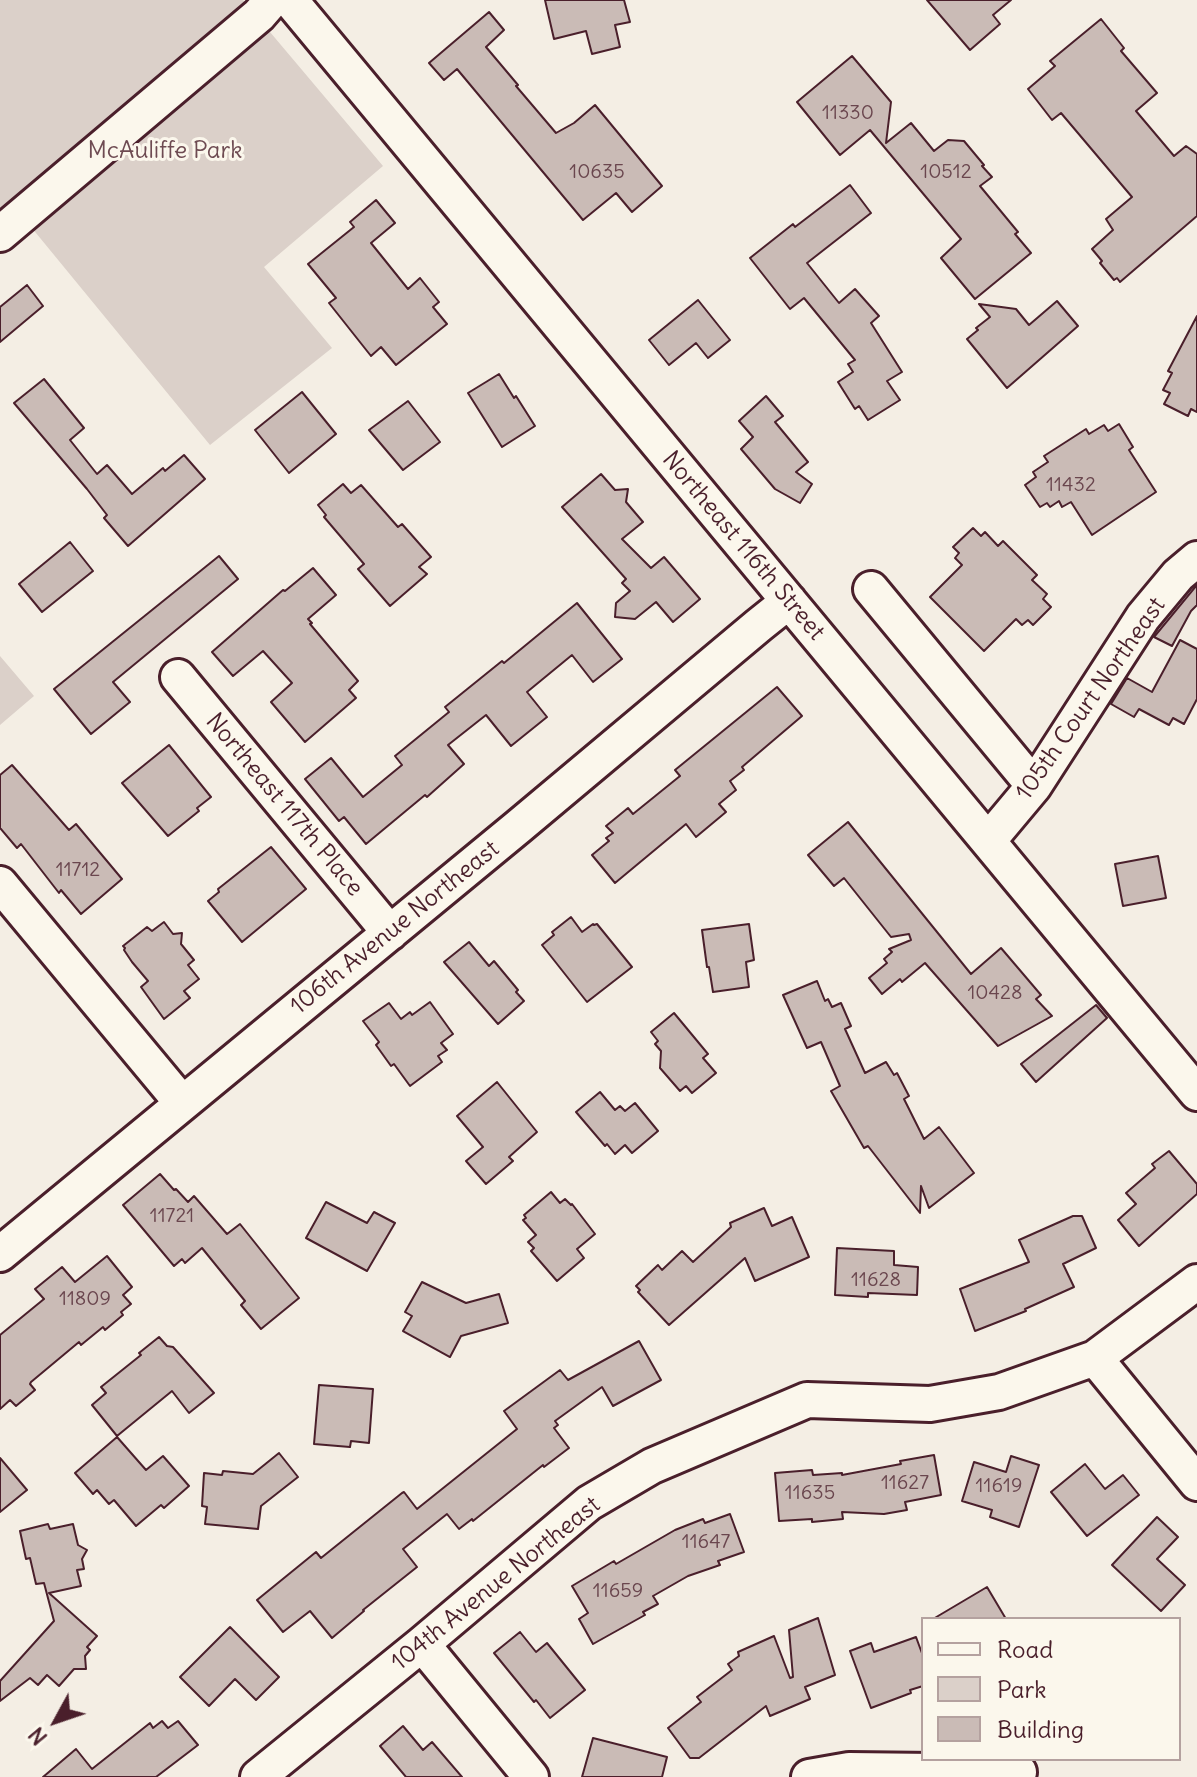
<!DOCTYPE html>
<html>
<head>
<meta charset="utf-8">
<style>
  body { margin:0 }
  #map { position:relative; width:1197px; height:1777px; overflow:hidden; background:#f4eee4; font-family:Delius,sans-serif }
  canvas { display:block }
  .legend { position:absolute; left:921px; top:1617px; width:260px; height:144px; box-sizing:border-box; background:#fbf7ec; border:2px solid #b4a19f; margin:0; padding:10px 14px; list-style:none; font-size:24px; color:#4a1f2b }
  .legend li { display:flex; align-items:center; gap:16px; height:40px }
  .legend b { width:40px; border:2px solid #b4a19f }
  .north { position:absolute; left:16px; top:1681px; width:80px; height:80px; -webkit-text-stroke:6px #fbf7ec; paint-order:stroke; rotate:230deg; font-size:22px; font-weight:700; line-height:32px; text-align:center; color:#4a1f2b }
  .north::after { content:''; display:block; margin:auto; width:28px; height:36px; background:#4a1f2b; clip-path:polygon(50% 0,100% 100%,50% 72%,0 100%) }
</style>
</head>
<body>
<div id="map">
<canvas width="1197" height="1777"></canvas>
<ul class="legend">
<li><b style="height:10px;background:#fbf7ec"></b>Road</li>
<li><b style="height:22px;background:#dbd0c9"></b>Park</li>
<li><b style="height:22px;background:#cabbb6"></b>Building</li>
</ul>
<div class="north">N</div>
</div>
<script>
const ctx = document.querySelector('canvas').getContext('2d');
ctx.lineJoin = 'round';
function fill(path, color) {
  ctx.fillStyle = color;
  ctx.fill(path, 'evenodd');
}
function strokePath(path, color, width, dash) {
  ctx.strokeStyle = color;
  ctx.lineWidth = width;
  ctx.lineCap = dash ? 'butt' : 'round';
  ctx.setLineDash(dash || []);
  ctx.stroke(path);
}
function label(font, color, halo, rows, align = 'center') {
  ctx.font = font + ' Delius,sans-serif';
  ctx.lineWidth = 6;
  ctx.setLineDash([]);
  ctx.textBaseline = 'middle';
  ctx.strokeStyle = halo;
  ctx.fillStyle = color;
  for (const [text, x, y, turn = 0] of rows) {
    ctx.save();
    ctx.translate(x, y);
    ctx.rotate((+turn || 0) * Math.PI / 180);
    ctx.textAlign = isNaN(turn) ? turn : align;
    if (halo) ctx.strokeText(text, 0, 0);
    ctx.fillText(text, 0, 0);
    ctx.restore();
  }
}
const green = new Path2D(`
  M0,0H243L383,166L264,267L332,348L210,445L13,205L0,215Z
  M0,656L34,696L0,725Z`);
const building = new Path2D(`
  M545,0H624L630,22L615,25L620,47L592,54L586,31L554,39Z
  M927,0H1011L993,15L1000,24L970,50Z
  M489,12L504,30L486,47L518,85L516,86L556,133L574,123L595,105L662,186L632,212L616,193L583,220L457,69L444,80L429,63Z
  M1101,19L1124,48L1121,51L1157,93L1136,111L1174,156L1186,146L1197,154V216L1120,282L1117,278L1114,280L1100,263L1102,261L1092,249L1113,230L1106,219L1132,197L1061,113L1052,120L1028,89L1055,66L1050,61Z
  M852,56L891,102L886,143L911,123L934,151L948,140L964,141L984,165L982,166L992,177L980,186L1018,232L1015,234L1031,253L975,299L941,258L961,239L870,130L840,155L797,102Z
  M850,185L871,213L807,263L839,303L855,289L879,316L871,323L902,372L887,381L900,400L868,420L859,406L855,409L838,382L853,372L848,364L855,360L804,298L790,309L750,258L793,224L795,227Z
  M376,200L395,223L371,243L408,289L420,278L439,302L433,307L447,324L396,365L381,347L371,356L329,303L336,298L308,264L354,227L350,222Z
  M27,285L43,306L0,342V307Z
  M698,300L730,340L708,358L696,343L669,365L649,340Z
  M1057,301L1078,326L1007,388L967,339L978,330L976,328L990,317L979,304L1016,309L1029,325Z
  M1197,316V412L1191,409L1188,416L1164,404L1170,393L1163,390L1172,373L1168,371Z
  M499,374L514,398L516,396L535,426L502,447L468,393Z
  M44,379L84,428L70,440L97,474L107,465L132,494L163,468L165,471L184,455L205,479L128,546L104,518L107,515L87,489L14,403Z
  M302,392L336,434L289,473L255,430Z
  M766,396L783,416L775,422L808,462L796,472L812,484L800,503L775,489L741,449L753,437L739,421Z
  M408,401L440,442L403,470L369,430Z
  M1119,424L1133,447L1129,450L1156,492L1092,535L1071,502L1062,507L1059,501L1050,507L1047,503L1040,507L1025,485L1036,477L1033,472L1048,462L1044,456L1086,429L1089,434L1104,425L1108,431Z
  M601,474L615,490L628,489L626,502L643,522L622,539L651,568L664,557L700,599L673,622L656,602L635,619L615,617L616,603L630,591L622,583L626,579L562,507Z
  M343,484L351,493L361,485L398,527L402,524L431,557L419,567L427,574L390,606L358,569L364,564L324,517L326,515L318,505Z
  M973,528L981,536L985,532L998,546L1003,541L1037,575L1032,580L1047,594L1043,599L1051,607L1033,625L1028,620L1022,625L1016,619L984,651L930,597L962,565L955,558L959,553L953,547Z
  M70,542L93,571L42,612L19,584Z
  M219,556L238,579L113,682L130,702L91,734L54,689Z
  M313,568L336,595L308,619L312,623L310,624L358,681L349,690L356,698L305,742L271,702L292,683L263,651L233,676L212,652L283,590L285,591Z
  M1197,585V605L1191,611L1172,646L1154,637Z
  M577,603L622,659L593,682L572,655L527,692L547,717L511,746L486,715L448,745L464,764L427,797L425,795L366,844L344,817L339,821L305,779L331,758L363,797L402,765L395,756L449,712L445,707L502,661L504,663Z
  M1180,640L1197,649V699L1184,724L1173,718L1169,725L1139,709L1134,717L1111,704L1127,678L1152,692Z
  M777,687L802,716L742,767L744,770L730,781L736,790L719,804L726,812L696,837L686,824L615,883L592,855L609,841L606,838L613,833L606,826L628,808L633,814L680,776L675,770Z
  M169,745L211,797L197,808L199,811L168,836L122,783Z
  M12,765L69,830L76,824L122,879L81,914L61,890L59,893L21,844L17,848L0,828V775Z
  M848,822L971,974L1001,948L1041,995L1036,999L1052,1016L998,1046L925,963L902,982L900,979L882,994L869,978L887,963L884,959L892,952L889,949L911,940L909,934L891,937L844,878L834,886L808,855Z
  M271,847L306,889L242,942L208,901L219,892L218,889Z
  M1158,856L1166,898L1123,906L1115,864Z
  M571,917L582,932L593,924L594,925L597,924L632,967L587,1002L542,945L554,935L552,932Z
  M164,922L173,934L182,933L181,944L194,960L188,965L199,979L184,991L190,998L164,1019L141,987L148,981L132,962L124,950L125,948L123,946L147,927L152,931Z
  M749,924L754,960L746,962L749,987L713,992L709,967H707L702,930Z
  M469,942L489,966L494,961L518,990L516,992L524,1001L498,1024L444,962Z
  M817,981L825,1001L828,999L832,1007L841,1003L851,1026L845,1029L865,1073L886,1062L894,1075L897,1073L909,1096L904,1099L924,1139L939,1127L974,1173L929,1208L921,1186L920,1213L868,1146L864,1148L831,1091L840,1086L821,1042L807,1048L783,995Z
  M430,1002L453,1034L441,1043L447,1050L438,1056L442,1062L410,1086L394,1064L391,1066L376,1045L379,1042L363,1021L389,1003L401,1019L410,1012L412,1015Z
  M1096,1005L1107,1018L1036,1082L1021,1064Z
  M674,1013L708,1054L703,1058L716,1073L692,1093L686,1086L680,1091L660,1068L661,1051L655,1044L658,1041L651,1032Z
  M497,1082L537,1132L509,1157L513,1161L486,1184L466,1161L483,1147L457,1116Z
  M600,1092L615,1110L620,1106L625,1111L635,1103L658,1131L632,1153L625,1145L615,1154L607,1144L605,1146L576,1112Z
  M1169,1151L1197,1184V1194L1139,1246L1118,1220L1136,1204L1126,1193L1155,1168L1152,1164Z
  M160,1174L174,1190L176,1189L188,1202L194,1196L227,1234L240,1224L299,1298L261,1329L241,1305L245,1301L202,1248L185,1263L182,1259L174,1266L123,1205Z
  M551,1192L560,1203L565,1199L571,1205L572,1204L595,1234L577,1249L584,1258L557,1281L531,1251L534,1248L528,1242L536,1235L523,1220L526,1218L524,1215Z
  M326,1202L367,1223L374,1212L395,1223L367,1271L306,1238Z
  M764,1208L772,1226L792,1217L809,1257L755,1281L745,1258L669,1325L638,1292L640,1290L636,1286L658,1265L662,1270L682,1251L693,1262L731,1227L730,1223Z
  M1073,1216H1082L1096,1248L1063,1264L1074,1287L1025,1309L1026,1311L975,1331L960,1289L1029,1262L1019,1240Z
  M837,1248L894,1251V1265L918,1267L917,1295L868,1293V1297L835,1295Z
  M107,1256L132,1287L123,1295L131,1304L121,1312L123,1315L105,1330L103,1327L81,1345L79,1342L31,1382L30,1384L35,1390L16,1406L10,1400L0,1409V1335L44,1299L35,1289L62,1267L75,1282Z
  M422,1282L466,1303L499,1294L508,1323L461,1336L450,1357L403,1331L412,1316L405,1312Z
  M159,1337L167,1346L173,1347L214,1393L189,1413L172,1391L117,1436L92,1405L106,1393L101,1387L141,1355L139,1353Z
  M639,1341L661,1380L613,1406L602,1387L555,1421L558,1425L554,1428L569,1448L544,1467L543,1465L473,1521L472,1519L459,1529L447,1514L403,1549L417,1567L363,1610L364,1611L332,1638L310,1611L283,1632L257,1600L316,1552L321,1558L402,1493L404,1492L417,1509L517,1429L504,1411L560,1370L568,1380Z
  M319,1385L373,1389L369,1443L351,1441L350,1447L314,1444Z
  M117,1437L146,1470L163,1456L189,1486L164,1508L161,1505L136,1526L114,1500L109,1504L97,1490L93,1494L75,1473Z
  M279,1453L298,1477L261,1506L258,1529L205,1524L207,1507L202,1506L204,1473L222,1475L223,1471L253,1474Z
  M934,1455L941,1495L905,1502L907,1510L884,1514L842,1512L843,1519L812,1522V1519L779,1521L775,1473L812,1470L813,1475L842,1473V1475L901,1464L900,1461Z
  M1011,1456L1039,1465L1019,1527L990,1517L992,1510L962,1501L974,1462L1006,1472Z
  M0,1458L27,1490L0,1512Z
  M1085,1464L1105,1489L1123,1475L1139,1495L1087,1536L1051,1492Z
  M730,1514L744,1552L718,1561L720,1565L688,1576L653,1596L658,1604L643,1612L645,1615L593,1644L579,1619L588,1613L572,1586L614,1561L616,1564L675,1530L703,1519L705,1523Z
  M1157,1517L1178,1537L1157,1559L1185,1585L1161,1611L1112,1565Z
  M48,1524L50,1529L73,1524L78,1545L87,1550L82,1559L84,1569L77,1570L81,1586L49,1593L97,1636L87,1647L90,1650L85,1656L86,1669H74L59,1686L47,1675L38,1685L30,1678L0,1701V1681L54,1621L44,1583L36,1584L30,1558L26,1559L20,1531Z
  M987,1587L1006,1619H933Z
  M818,1618L835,1675L805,1687L810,1699L770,1716L766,1706L699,1758H690L668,1728L701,1702L697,1697L732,1670L728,1664L739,1656L738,1652L774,1636L790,1678L793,1677L789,1630Z
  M230,1627L279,1677L256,1700L235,1679L209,1706L180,1677Z
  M520,1632L536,1652L547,1643L585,1690L550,1718L536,1700L534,1702L494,1653Z
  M916,1637L923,1656V1686L910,1690L911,1693L871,1708L850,1651L871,1643L874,1652Z
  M162,1721L168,1728L178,1721L198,1745L156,1777H43L76,1749L92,1769L150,1723L153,1728Z
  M403,1726L423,1750L432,1742L462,1777H406L380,1746Z
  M593,1738L667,1757L662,1777H582Z`);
const minor = new Path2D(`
  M290,0L1197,1093
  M0,234L259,15L272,0
  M871,589L1034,786
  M178,677L390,933
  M988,841L1034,786L1143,617L1178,575L1197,559
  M0,884L182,1103
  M0,1254L518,827L759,625L789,601
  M1095,1358L1197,1483
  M422,1644L531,1777
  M258,1777L422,1644L589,1503L652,1466L807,1400L930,1404L999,1392L1095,1358L1197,1282
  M809,1777L849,1770L1019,1772`);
const numberNames = [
  ["11330",848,113],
  ["10635",597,172],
  ["10512",946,172],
  ["11432",1071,485],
  ["11712",78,870],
  ["10428",995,993],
  ["11721",172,1216],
  ["11628",876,1280],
  ["11809",85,1299],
  ["11627",905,1483],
  ["11619",999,1486],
  ["11635",810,1493],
  ["11647",706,1542],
  ["11659",618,1591]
];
const parkNames = [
  ["McAuliffe Park",165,151]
];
const streetNames = [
  ["Northeast 116th Street",743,546,50],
  ["105th Court Northeast",1091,699,-55],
  ["Northeast 117th Place",284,805,50],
  ["106th Avenue Northeast",395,928,-39],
  ["104th Avenue Northeast",496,1584,-39]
];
fill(green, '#dbd0c9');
fill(building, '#cabbb6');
strokePath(building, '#4a1f2b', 2);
strokePath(minor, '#4a1f2b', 40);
strokePath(minor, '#fbf7ec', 34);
label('20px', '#6a464e', null, numberNames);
label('24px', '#6e4b52', '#fbf7ec', parkNames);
label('24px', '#4a1f2b', '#fbf7ec', streetNames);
</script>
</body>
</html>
